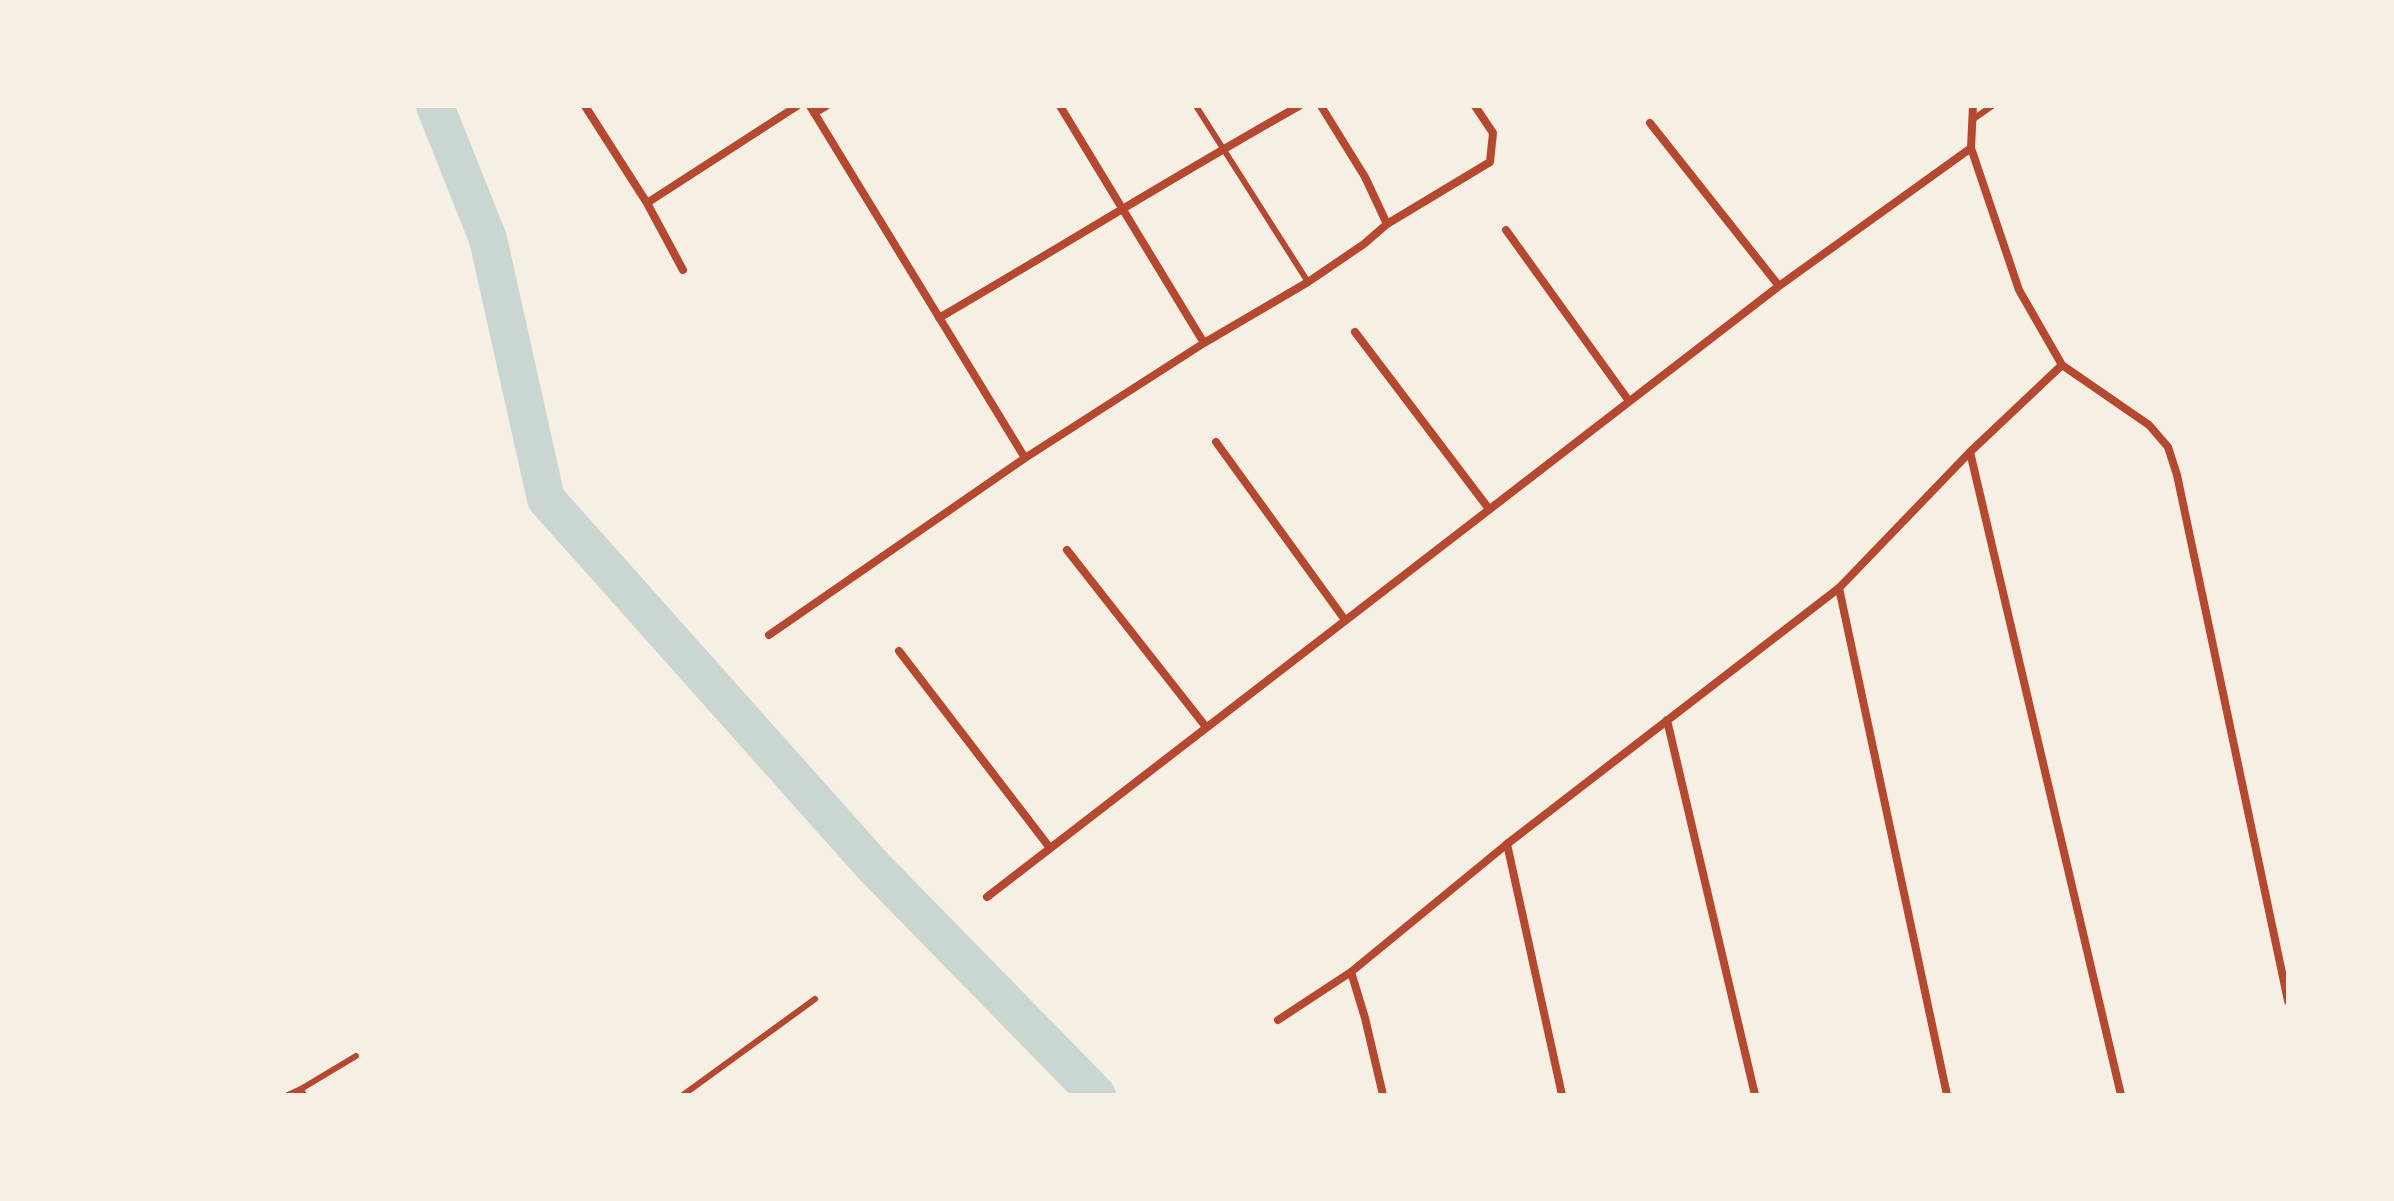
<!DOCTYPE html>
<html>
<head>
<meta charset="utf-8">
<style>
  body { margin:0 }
  #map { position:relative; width:2394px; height:1201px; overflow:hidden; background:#f6efe4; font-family:Montserrat,sans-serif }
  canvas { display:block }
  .frame { position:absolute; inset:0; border:108px solid #f6efe4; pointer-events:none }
</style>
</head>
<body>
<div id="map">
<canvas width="2394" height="1201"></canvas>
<div class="frame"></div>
</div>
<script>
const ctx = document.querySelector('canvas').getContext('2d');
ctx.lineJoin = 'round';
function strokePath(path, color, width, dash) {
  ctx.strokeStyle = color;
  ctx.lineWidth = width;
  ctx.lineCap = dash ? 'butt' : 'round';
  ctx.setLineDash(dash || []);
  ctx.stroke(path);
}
const canal = new Path2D(`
  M435,106L488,239L546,499L874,867L1097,1095`);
const service = new Path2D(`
  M1196,106L1308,282
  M1972,120L1992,106
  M301,1089L356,1056
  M288,1095L301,1089L304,1095
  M683,1095L815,999`);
const minor = new Path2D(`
  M585,106L647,203L683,270
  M810,106L1025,458
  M1060,106L1204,343
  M1321,106L1365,177L1387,224
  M1973,106L1971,148L2019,290L2062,365L2149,425L2168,447L2177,475L2288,1001
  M814,113L826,106
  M1650,123L1779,286
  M647,203L797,106
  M1506,230L1629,401
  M939,318C1059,248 1178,174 1299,106
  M1355,332L1489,509
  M1216,442L1345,620
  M1970,452L2121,1095
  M1067,550L1206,727
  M1839,588L1947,1095
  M769,635L1025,458L1204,343L1308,282L1364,244L1387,224L1490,162L1493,133L1475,106
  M899,651L1050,848
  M1667,720L1755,1095
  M1507,844L1562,1095
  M987,897L1779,286L1971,148
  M1278,1020L1351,972
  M1383,1095L1365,1018L1351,972L1507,844L1839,588L1970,452L2062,365`);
strokePath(canal, '#c9d6d2', 38);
strokePath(service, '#b5482f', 6);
strokePath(minor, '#b5482f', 8);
</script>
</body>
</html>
